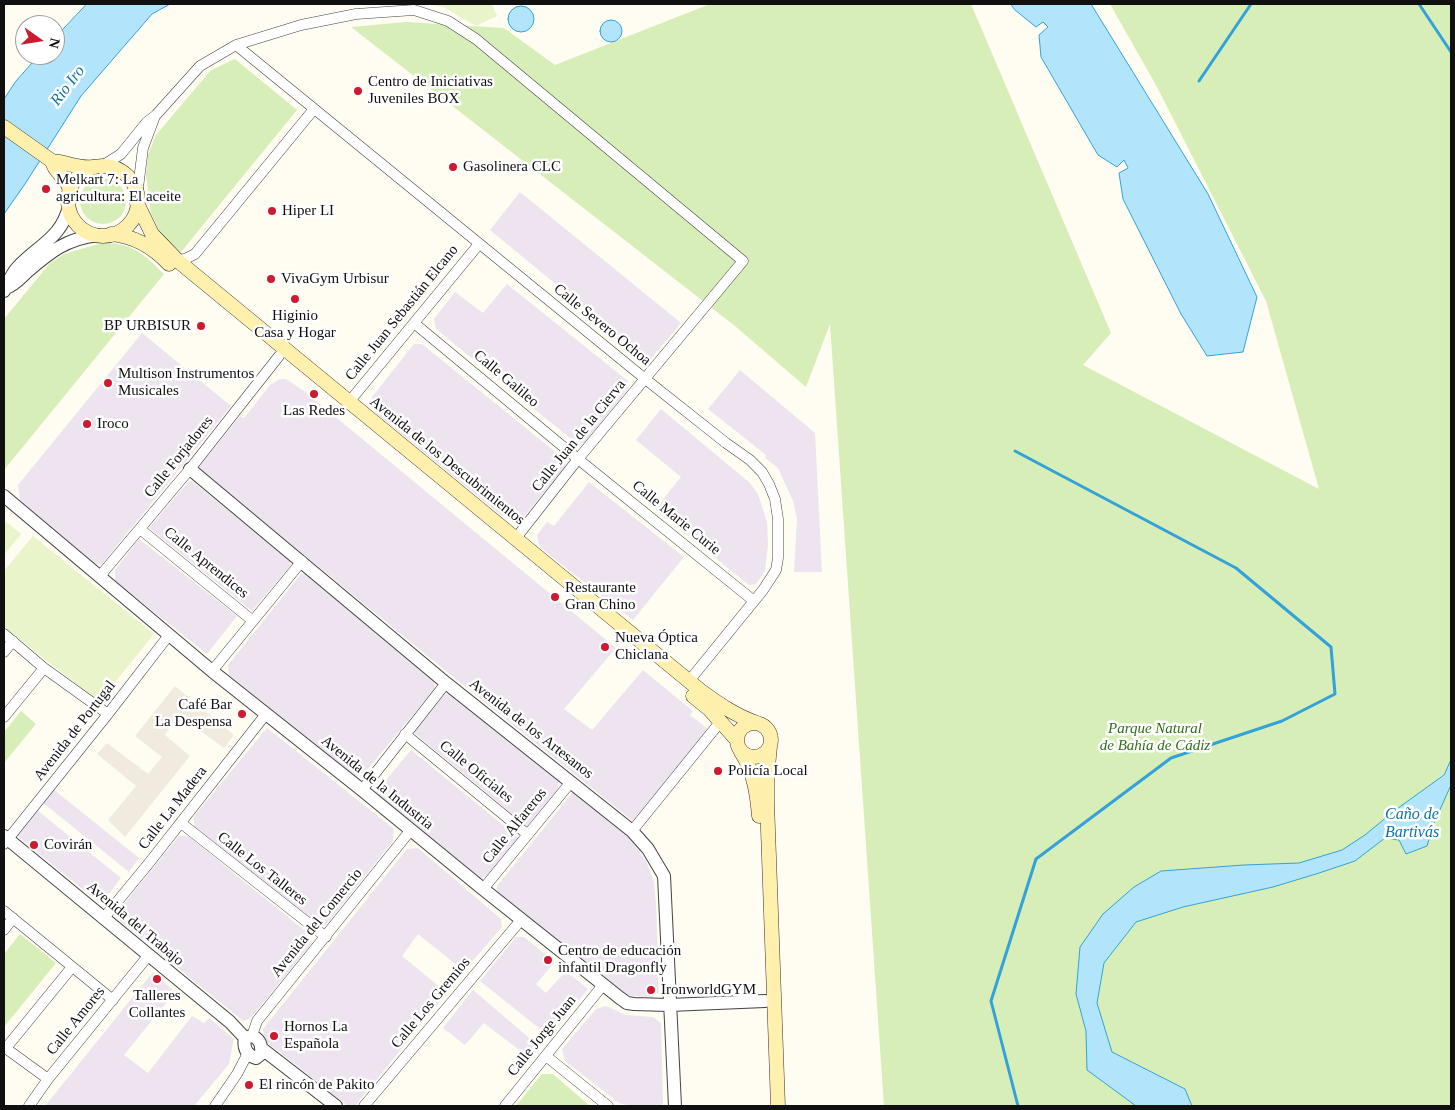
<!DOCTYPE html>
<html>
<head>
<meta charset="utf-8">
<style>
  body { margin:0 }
  #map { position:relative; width:1455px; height:1110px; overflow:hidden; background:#fffcf2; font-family:"Times New Roman",serif }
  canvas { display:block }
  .frame { position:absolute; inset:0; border:5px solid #101010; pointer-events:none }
  .north { position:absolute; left:15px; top:15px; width:50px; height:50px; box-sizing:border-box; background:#fff; border:1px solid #9f9f9f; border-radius:50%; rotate:103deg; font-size:14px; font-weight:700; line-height:20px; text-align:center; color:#101010 }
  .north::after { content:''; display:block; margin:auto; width:18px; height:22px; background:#cc1b30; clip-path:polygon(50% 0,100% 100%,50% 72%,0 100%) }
</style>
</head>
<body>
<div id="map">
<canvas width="1455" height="1110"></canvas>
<div class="frame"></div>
<div class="north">N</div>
</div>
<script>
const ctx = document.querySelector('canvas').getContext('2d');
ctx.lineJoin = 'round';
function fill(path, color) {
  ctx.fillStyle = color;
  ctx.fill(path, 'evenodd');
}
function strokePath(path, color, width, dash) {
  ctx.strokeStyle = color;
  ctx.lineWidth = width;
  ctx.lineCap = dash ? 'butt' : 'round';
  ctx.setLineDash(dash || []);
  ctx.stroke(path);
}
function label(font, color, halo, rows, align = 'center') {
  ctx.font = font + ' "Times New Roman",serif';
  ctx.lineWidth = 5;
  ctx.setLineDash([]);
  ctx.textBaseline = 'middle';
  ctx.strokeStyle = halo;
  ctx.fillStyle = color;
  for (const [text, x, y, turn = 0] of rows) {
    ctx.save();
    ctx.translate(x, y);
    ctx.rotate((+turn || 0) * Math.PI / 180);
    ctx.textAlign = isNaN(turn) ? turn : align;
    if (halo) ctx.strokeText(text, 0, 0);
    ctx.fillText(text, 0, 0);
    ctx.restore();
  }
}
const industrial = new Path2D(`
  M520,192L681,323L649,361L490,230Z
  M507,284L628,381V389L584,443H576L436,329L434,319L455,292L483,313Z
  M142,333L231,406L101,565L92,563L20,500L18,485Z
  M414,344H422L564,459L565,467L523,518L512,520L501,515L377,414L373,408L372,397Z
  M740,370L815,433L822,572H794L797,519L793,501L778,468L765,458L766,455L708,409Z
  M280,379H286L304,391L616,648L564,709L592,730L643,670L693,711L690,715L709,730L634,822L457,680L198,468L240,416L244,418L270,385Z
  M661,409L750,483L758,494L767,522L768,544L765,571L756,584L749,585L655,509L681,477L636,440Z
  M192,481L289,559L291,565L252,611L149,528L188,482Z
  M589,482L684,557L633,620L541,548L538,542L537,535L547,522L554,526Z
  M139,539L237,616L207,654L115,581V570Z
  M301,574H306L434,679L435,688L363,775L356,777L229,675L228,665Z
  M445,694H454L558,780V789L527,826L413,732Z
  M267,728L394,829L393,841L326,925L316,924L194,826V816Z
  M411,750L519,838L488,876L480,878L375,793Z
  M53,789L139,858L129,872L42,802Z
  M573,792L627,835L646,861L650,871L654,882L656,904L659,992L651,998L622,994L498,894L497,886Z
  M37,810L121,878L101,904L16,835Z
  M179,836H188L310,935L312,943L250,1019L243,1021L119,920V910Z
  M418,848L501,919L502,927L464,971L418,934L402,956L447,993L355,1106H348L265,1041L263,1029L407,849Z
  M516,937H524L555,962L536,984L546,993L566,971L588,989L550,1037L480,981Z
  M153,972L175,992L124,1055L148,1073L192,1016L204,1023L209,1018L234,1039L229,1064L194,1106H45Z
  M473,990L540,1047L531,1059L484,1023L465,1045L443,1028Z
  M606,1006L626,1015L653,1017L661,1023L663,1103L661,1106H631L619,1103L565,1061L562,1049L596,1009Z`);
const green = new Path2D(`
  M710,4H971L1111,333L1083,365L1319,489L1266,301L1157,87L1110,4H1451V1106H884L830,324L806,387L735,326L351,27L406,22L504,28L555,65Z
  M235,59L297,110L181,252L166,239L158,228L151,213L146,175L148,155L156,135L211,70Z
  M80 201a23 23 0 1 1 46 0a23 23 0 1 1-46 0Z
  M102,243C131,242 144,254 164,274L4,470V319L50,263L64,254Z
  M21,711L36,724L4,763V732Z
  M20,934L56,963L4,1027V954Z
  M542,1074H553L590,1106H516Z`);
const pitch = new Path2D(`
  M428,4H492L497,16L476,26L443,7Z
  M4,520L21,534L4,555Z
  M33,536L154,634L99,702L4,627V571Z`);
const plaza = new Path2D(`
  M175,686L234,735L224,748L179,715L165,735L190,756L125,837L108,820L136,786L97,754L107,743L148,774L162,757L135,736Z`);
const water = new Path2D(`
  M87,4H170L152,14L81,96L25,184L4,214V99L16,81L39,55H55V38Z
  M1011,4H1091L1208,194L1257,297L1243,352L1207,356L1181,314L1123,199L1119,173L1128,168L1124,160L1117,167L1098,155L1041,57L1039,35L1048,27L1043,22L1036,27L1015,10Z
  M508 19a13 13 0 1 1 26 0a13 13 0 1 1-26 0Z
  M600 31a11 11 0 1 1 22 0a11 11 0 1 1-22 0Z
  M1451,760V785L1434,823L1427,846L1406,854L1399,840L1385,838L1355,861L1316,874L1273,887L1183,907L1136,922L1104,963L1097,1003L1112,1052L1185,1089L1192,1106H1136L1087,1070L1086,1031L1076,994L1080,947L1103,914L1134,887L1161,871L1244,865L1299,863L1342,850L1365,835L1394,811L1444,775Z`);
const stream = new Path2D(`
  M1419,4L1451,52
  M1199,81L1251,4
  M1015,451L1236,568L1331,647L1335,694L1282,721L1171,758L1036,859L991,1001L1018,1106`);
const minor = new Path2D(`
  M236,45L644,378L726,443L750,460L762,472L769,484L775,499L778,519V558L776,570L763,590L689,681
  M102,166L121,154L147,122L156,115L200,66L236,45L301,25L356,14L414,10L448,21L476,39L743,261L578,459L516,538
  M137,196L143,148L155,116
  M178,261L187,258L195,254L314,109
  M414,323L578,459L754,601
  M349,402L479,244
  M140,529L253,621
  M100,576L190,469L279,356
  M4,634L44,668L108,714
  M4,652L13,641
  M212,671L302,561
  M4,717L44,668
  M405,734L527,834
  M362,790L446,683
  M181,823L326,937
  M632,831L721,721
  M4,844L108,714L169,635
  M483,889L571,782
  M4,911L113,1000
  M103,919L149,863L266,714
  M4,930L13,918
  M252,1036L257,1021L410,831
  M4,1047L48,1079
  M6,1048L72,967
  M546,1056L608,1106
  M29,1106L48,1079L148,956
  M215,1106L237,1074L248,1053
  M364,1106L521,920
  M505,1106L603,985`);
const tertiary = new Path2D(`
  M6,288C16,284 20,278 28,271C50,252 66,239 97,235
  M4,291C9,283 10,276 17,268C37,246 62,238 69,206
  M190,469L446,683L632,831L648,849L664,876L675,1106
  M4,496L212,671L362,790L483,889L620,998L627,1003L634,1004L669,1005L765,1001
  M4,836L230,1022L245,1038
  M252,1036C260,1039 262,1045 261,1054L256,1058C246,1055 243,1047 245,1038Z
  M261,1048L336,1106`);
const secondary = new Path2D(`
  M4,127L52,161
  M52,161C67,162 78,169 93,167
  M52,161C55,175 68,177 70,191
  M68 201a35 35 0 1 1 70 0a35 35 0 1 1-70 0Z
  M137,203L152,234L178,261L701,691C719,704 736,716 757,723
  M111,234C134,236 153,247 169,264
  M693,696L709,709L736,739
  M737 740a17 17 0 1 1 34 0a17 17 0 1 1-34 0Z
  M770,746L767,777V802L778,1106
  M741,752C754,772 757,793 759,816`);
const markers = [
  [358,91,5,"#cc1b30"],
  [453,167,5,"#cc1b30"],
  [46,189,5,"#cc1b30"],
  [272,211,5,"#cc1b30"],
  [271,279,5,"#cc1b30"],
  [295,299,5,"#cc1b30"],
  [201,326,5,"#cc1b30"],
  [108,383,5,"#cc1b30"],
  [314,394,5,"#cc1b30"],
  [87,424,5,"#cc1b30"],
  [555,597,5,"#cc1b30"],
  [605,647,5,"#cc1b30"],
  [242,714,5,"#cc1b30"],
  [718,771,5,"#cc1b30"],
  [34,845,5,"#cc1b30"],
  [548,960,5,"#cc1b30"],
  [157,979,5,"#cc1b30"],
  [651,990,5,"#cc1b30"],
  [274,1036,5,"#cc1b30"],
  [249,1085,5,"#cc1b30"]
];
const poiNames = [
  ["Centro de Iniciativas",368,82],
  ["Juveniles BOX",368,99],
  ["Gasolinera CLC",463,167],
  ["Melkart 7: La",56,180],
  ["agricultura: El aceite",56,197],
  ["Hiper LI",282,211],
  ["VivaGym Urbisur",281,279],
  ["Higinio",295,316,"center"],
  ["Casa y Hogar",295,333,"center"],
  ["BP URBISUR",191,326,"right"],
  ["Multison Instrumentos",118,374],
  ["Musicales",118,391],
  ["Las Redes",314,411,"center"],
  ["Iroco",97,424],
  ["Restaurante",565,588],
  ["Gran Chino",565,605],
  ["Nueva Óptica",615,638],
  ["Chiclana",615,655],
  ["Café Bar",232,705,"right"],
  ["La Despensa",232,722,"right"],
  ["Policía Local",728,771],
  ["Covirán",44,845],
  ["Centro de educación",558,951],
  ["infantil Dragonfly",558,968],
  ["IronworldGYM",661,990],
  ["Talleres",157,996,"center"],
  ["Collantes",157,1013,"center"],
  ["Hornos La",284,1027],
  ["Española",284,1044],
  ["El rincón de Pakito",259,1085]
];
const streetNames = [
  ["Calle Juan Sebastián Elcano",402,313,-51],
  ["Calle Severo Ochoa",602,325,39],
  ["Calle Galileo",506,379,40],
  ["Calle Juan de la Cierva",579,436,-51],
  ["Calle Forjadores",179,457,-51],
  ["Avenida de los Descubrimientos",447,461,39],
  ["Calle Marie Curie",676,518,39],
  ["Calle Aprendices",206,563,39],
  ["Avenida de los Artesanos",531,729,38],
  ["Avenida de Portugal",75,731,-52],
  ["Calle Oficiales",476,772,39],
  ["Avenida de la Industria",377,783,39],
  ["Calle La Madera",173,808,-52],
  ["Calle Alfareros",515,826,-51],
  ["Calle Los Talleres",262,869,38],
  ["Avenida del Comercio",317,923,-51],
  ["Avenida del Trabajo",135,924,40],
  ["Calle Los Gremios",431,1003,-50],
  ["Calle Amores",76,1021,-51],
  ["Calle Jorge Juan",542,1036,-51]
];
const parkNames = [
  ["Parque Natural",1155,729],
  ["de Bahía de Cádiz",1155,746]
];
const waterNames = [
  ["Rio Iro",68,86,-53],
  ["Caño de",1412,815],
  ["Bartivás",1412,833]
];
fill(industrial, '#ede4ef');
fill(green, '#d8eeb8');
fill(pitch, '#e9f4ca');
fill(plaza, '#f1ebdf');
fill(water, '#b2e5fb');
strokePath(water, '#33a2d9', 1);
strokePath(stream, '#33a2d9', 3);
strokePath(minor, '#434343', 11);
strokePath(tertiary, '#434343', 14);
strokePath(secondary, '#323232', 15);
strokePath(minor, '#fff', 10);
strokePath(tertiary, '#fff', 12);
strokePath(secondary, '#fff0ad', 14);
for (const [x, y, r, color] of markers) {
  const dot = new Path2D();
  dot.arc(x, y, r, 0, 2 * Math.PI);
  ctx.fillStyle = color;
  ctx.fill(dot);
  strokePath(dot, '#fff', 2);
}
label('15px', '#101010', '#fff', poiNames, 'left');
label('15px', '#101010', '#fff', streetNames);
label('italic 15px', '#316e19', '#fff', parkNames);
label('italic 16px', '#0d73ad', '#fff', waterNames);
</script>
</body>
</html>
